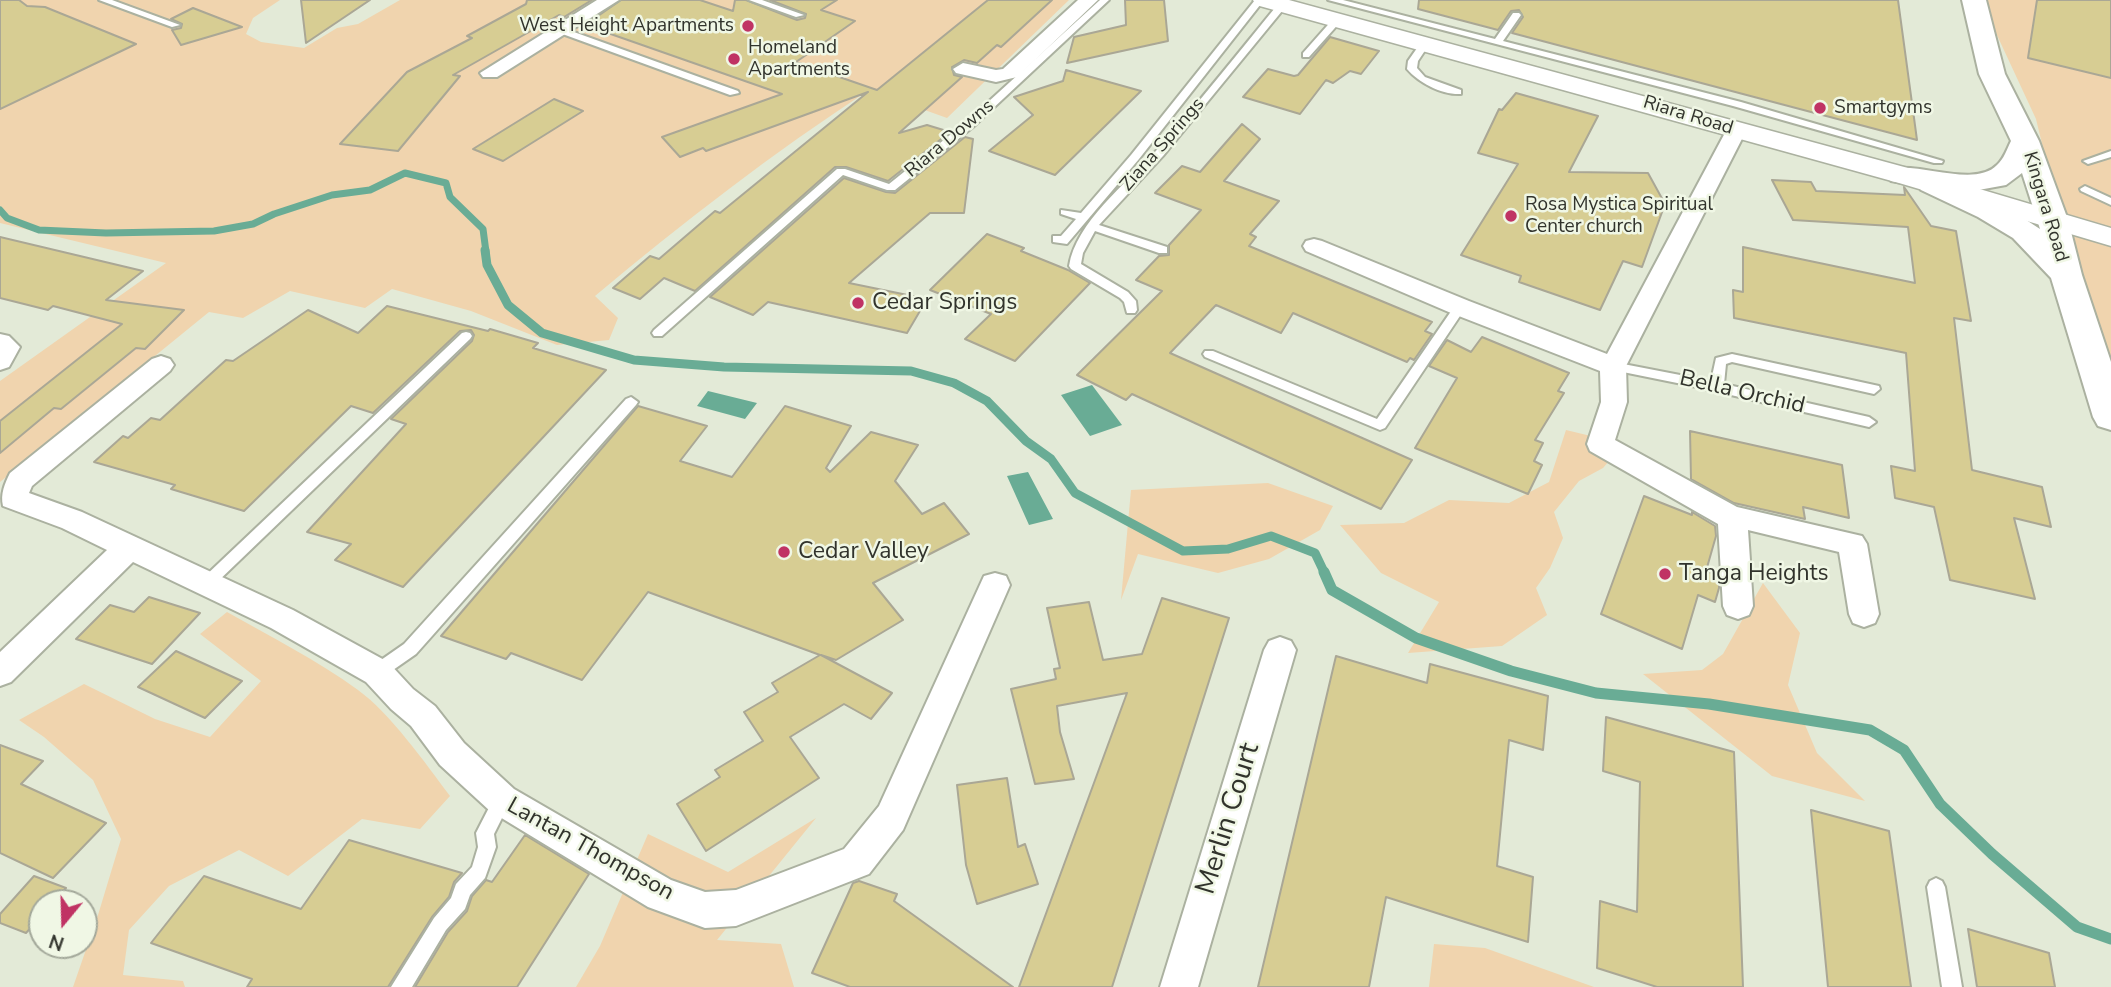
<!DOCTYPE html>
<html>
<head>
<meta charset="utf-8">
<style>
  body { margin:0 }
  #map { position:relative; width:2111px; height:987px; overflow:hidden; background:#e3ead7; font-family:"Nunito Sans",sans-serif }
  canvas { display:block }
  .north { position:absolute; left:28px; top:889px; width:70px; height:70px; box-sizing:border-box; background:#f0f7e5; border:2px solid #a4a99b; border-radius:50%; rotate:199deg; font-size:19px; font-weight:700; line-height:28px; text-align:center; color:#31332c }
  .north::after { content:''; display:block; margin:auto; width:24px; height:32px; background:#c03364; clip-path:polygon(50% 0,100% 100%,50% 72%,0 100%) }
</style>
</head>
<body>
<div id="map">
<canvas width="2111" height="987"></canvas>
<div class="north">N</div>
</div>
<script>
const ctx = document.querySelector('canvas').getContext('2d');
ctx.lineJoin = 'round';
function fill(path, color) {
  ctx.fillStyle = color;
  ctx.fill(path, 'evenodd');
}
function strokePath(path, color, width, dash) {
  ctx.strokeStyle = color;
  ctx.lineWidth = width;
  ctx.lineCap = dash ? 'butt' : 'round';
  ctx.setLineDash(dash || []);
  ctx.stroke(path);
}
function label(font, color, halo, rows, align = 'center') {
  ctx.font = font + ' "Nunito Sans",sans-serif';
  ctx.lineWidth = 5;
  ctx.setLineDash([]);
  ctx.textBaseline = 'middle';
  ctx.strokeStyle = halo;
  ctx.fillStyle = color;
  for (const [text, x, y, turn = 0] of rows) {
    ctx.save();
    ctx.translate(x, y);
    ctx.rotate((+turn || 0) * Math.PI / 180);
    ctx.textAlign = isNaN(turn) ? turn : align;
    if (halo) ctx.strokeText(text, 0, 0);
    ctx.fillText(text, 0, 0);
    ctx.restore();
  }
}
const green = new Path2D(`
  M0,0H280L253,18L246,34L261,42L304,48L337,28L358,24L400,0H1069L947,118L869,90C773,153 683,222 595,296L618,318L609,340L557,345L471,311L392,289L365,308L290,291L243,318L209,312L0,482V381L166,263L0,223Z
  M1987,0H2111V385L2067,246L2036,119L1996,33Z
  M1566,430L1624,444L1603,468L1579,481L1554,512L1563,538L1550,568L1536,588L1547,615L1502,646L1408,653L1439,602L1381,573L1340,525L1404,523L1449,500L1509,503L1549,482Z
  M1268,483L1333,506L1320,530L1269,559L1218,573L1138,554L1121,600L1131,490Z
  M1763,583L1800,633L1788,685L1817,753L1865,801L1772,776L1643,674L1702,670L1723,654Z
  M227,612C271,637 317,660 358,690C390,713 426,764 450,796L420,829L362,819L288,876L239,850L169,886L129,930L123,975L183,981L185,987H73L98,915L121,839L93,780L44,737L19,720L84,684L155,719L210,737L261,681L200,634Z
  M816,818L717,940L781,944L794,987H576L600,946L648,834L728,872Z
  M1434,944L1485,948L1594,987H1429Z`);
const water = new Path2D(`
  M1092,385L1122,425L1090,436L1061,395Z
  M708,391L757,403L745,419L697,406Z
  M1028,472L1053,519L1029,525L1007,476Z`);
const streamFar2 = new Path2D(`
  M0,210L7,218L39,230L106,233L214,231L253,224L274,214L332,195L370,190L405,173L446,183L450,197L483,229L486,252`);
const streamFar1 = new Path2D(`
  M485,250L487,265L508,305L542,333L634,360L724,367L911,371L954,383L987,401L1026,441L1051,459L1075,493L1183,551L1228,549L1271,536L1315,553L1325,574`);
const stream = new Path2D(`
  M1324,572L1332,590L1416,638L1511,671L1596,693L1709,704L1870,730L1904,750L1940,804L1992,854L2077,927L2111,939`);
const building = new Path2D(`
  M0,0H19L27,6L45,7L136,44L0,109Z
  M301,0H370L306,43Z
  M527,0H592L564,17L559,15L453,75L460,76L398,151L340,144L407,72L472,38L467,36L526,4Z
  M621,0H700L733,11L735,0H746L797,20L805,18L806,14L770,0H837L821,10L855,21L796,62L877,90L988,0H1052L1001,47L997,45L977,63L964,60L952,67L954,75L962,77L899,133L927,125L950,132L888,181L846,167H835L695,291L664,278L640,299L613,288L650,256L659,259L715,211L720,213L868,92L706,151L703,148L680,157L662,137L782,94L585,25Z
  M1125,0H1164L1168,41L1067,63L1074,37L1126,25Z
  M1419,0H1898L1917,140L1512,33L1523,17L1519,10L1511,11L1498,30L1418,9Z
  M2037,0H2111V78L2028,58Z
  M193,8L242,27L181,45L172,30L181,28L182,24L171,19Z
  M1330,37L1379,51L1361,74L1350,71L1333,83L1326,80L1300,114L1243,97L1268,69L1294,76L1298,75Z
  M1066,70L1141,91L1055,175L989,151L1033,115L1014,97L1063,81Z
  M1516,93L1598,116L1569,172L1648,173L1665,204L1642,267L1623,261L1600,310L1519,282L1521,276L1461,255L1518,164L1478,153L1499,109L1502,110Z
  M554,99L583,111L503,161L473,149Z
  M1242,124L1260,139L1224,181L1279,201L1250,234L1256,237L1249,246L1432,322L1425,331L1432,334L1414,360L1410,358L1407,362L1293,313L1281,333L1216,305L1170,353L1412,460L1381,509L1132,394L1126,400L1077,375L1162,291L1136,280L1159,256L1169,255V245L1201,210L1155,193L1182,166L1200,172Z
  M965,137L973,139L964,213H930L849,283L927,299L907,333L768,302L753,315L710,297L844,178L886,192L895,193Z
  M1772,180L1811,182L1816,191L1905,195L1904,187L1931,226L1956,231L1971,321L1954,318L1972,470L2042,487L2051,527L2014,518L2035,599L1950,580L1934,507L1895,498L1891,466L1915,471L1906,353L1734,318L1733,290L1743,292V247L1915,283L1908,227L1793,220Z
  M987,234L1024,248L1021,251L1068,270L1090,283L1015,361L965,339L991,314L930,290Z
  M0,237L143,271L106,300L184,310L145,349L136,348L61,409L54,408L0,453V421L122,324L53,306L48,310L0,298Z
  M387,306L488,331L490,329L538,343L533,348L606,370L403,587L335,560L351,544L307,532L406,424L391,419L472,341L474,335L471,330L460,331L373,413L351,406L244,511L171,489L175,485L94,462L123,436L128,438L151,418L160,420L226,360L233,361L308,310L358,333Z
  M1482,337L1569,373L1558,391L1564,393L1535,440L1543,443L1534,461L1542,465L1528,494L1415,448L1457,378L1429,366L1447,340L1471,352Z
  M638,406L707,426L680,461L732,477L785,406L851,426L826,468L830,472L871,432L918,445L895,481L922,514L944,503L969,534L873,583L903,620L836,660L821,655L892,693L871,719L844,704L790,737L819,778L706,851L677,804L720,777L715,770L763,741L744,712L778,692L772,683L820,655L648,592L582,680L511,653L506,659L441,636Z
  M1690,431L1842,465L1849,518L1803,507L1805,519L1734,503L1691,479Z
  M1644,496L1692,515V512L1715,526L1716,536L1706,571L1719,576V588L1715,602L1698,595L1682,649L1601,614Z
  M149,597L200,613L152,664L76,639L110,605L134,612Z
  M1162,598L1229,618L1112,987H1019L1127,693L1057,706L1060,732L1074,779L1035,784L1011,689L1056,679L1054,669L1060,668L1047,608L1089,602L1103,660L1142,654Z
  M176,651L242,681L205,718L138,687Z
  M1336,656L1427,683L1430,664L1548,696L1543,750L1509,740L1497,866L1533,877L1528,942L1386,897L1369,987H1258Z
  M1606,717L1734,752L1743,987H1657L1597,968L1600,901L1637,912L1640,782L1603,771Z
  M0,745L43,761L21,784L106,823L53,878L0,853Z
  M1007,778L1018,847L1025,844L1038,884L977,904L966,865L957,785Z
  M1811,810L1889,831L1911,987H1828Z
  M525,835L589,874L517,987H415L448,932L467,911L472,896L486,880L492,882Z
  M349,840L462,873L454,882L449,897L432,917L388,987H247L252,979L151,943L204,876L301,909Z
  M34,876L66,888L52,903H42V915L26,933L0,923V914Z
  M859,881L897,894L894,901L1013,987H850L812,973L853,883Z
  M1968,929L2049,953L2055,987H1977Z`);
const service = new Path2D(`
  M99,0H112L180,25L172,27Z
  M749,0H762L804,15L796,17Z
  M1100,0H1109L973,127L895,190H887L843,175L662,336H654L652,333L654,330L837,169H845L889,184L965,123Z
  M1255,0H1264L1139,159L1067,244L1053,242V236H1061L1076,219L1061,214V210L1081,213L1131,155Z
  M1328,0H1343L1495,39L1513,13H1519L1521,15L1503,41L1741,102L1943,161L1942,163H1934L1733,106Z
  M1279,3L1287,5L1163,156L1099,225L1167,247V253H1159L1095,231L1083,253L1081,264L1128,292L1136,301L1137,310L1135,313H1127L1124,302L1120,298L1071,269L1069,266C1076,222 1126,184 1155,152C1198,104 1238,53 1279,3Z
  M1334,18L1342,20L1309,57H1303V53Z
  M560,27L738,91L739,93L730,95L557,32L555,30Z
  M1425,40L1430,43L1418,61L1417,68L1425,77L1461,90V94C1442,95 1419,83 1407,69L1408,61L1422,41Z
  M2111,151V157L2088,164L2083,161Z
  M2085,186L2111,198V205L2081,191L2080,189Z
  M1460,303L1466,307L1464,310L1385,428L1380,430L1205,357L1203,354L1205,351H1213L1377,419L1456,304Z
  M466,332L470,333L472,336L470,339L212,587L207,589L202,587L200,583L202,579L462,333Z
  M1732,354L1879,386L1880,389L1874,394L1732,362L1726,364L1724,384L1869,417L1876,422L1869,427L1692,386L1613,370L1607,366L1613,362L1711,381L1716,358Z
  M631,397L638,402L636,405L432,636L416,654L383,677L377,679L371,677L369,672L371,667L404,644L626,399Z
  M502,792L508,794L511,800L494,834L496,847L485,878L470,895L465,909L446,930L412,987H391L434,918L451,898L456,884L472,867L478,847L476,833L496,794Z
  M1936,878L1942,881L1945,887L1962,987H1942L1927,887L1930,881Z`);
const minor = new Path2D(`
  M597,0H619L497,77H483L480,73Z
  M1078,0H1098L1017,77L996,82L956,73L953,69L963,63L996,70L1003,69Z
  M1736,125L1743,127L1746,131L1626,366L1627,402L1615,440L1737,507L1862,536L1867,544L1879,614L1875,623L1864,627L1853,623L1849,614L1839,552L1748,530L1753,606L1749,615L1738,619L1727,615L1723,606L1718,524L1590,451L1587,444L1601,402L1600,371L1451,313L1306,251L1303,246L1306,241L1314,239L1322,241L1469,301L1607,354L1726,131L1729,127Z
  M0,334L9,336L20,347L9,367L0,370Z
  M161,356L170,359L174,365L170,371L32,486L29,493L82,512L293,610L388,662L413,689L435,706L464,743L514,789L671,880L705,892L736,890L844,849L879,806L984,576L995,573L1006,576L1010,585L903,830L869,874L736,926L705,928L648,907L490,811L440,765L411,726L391,709L366,682L271,628L133,562L11,682L0,686V652L107,550L62,528L3,506C0,494 5,483 10,473L152,359Z
  M1280,637L1291,641L1296,650L1198,987H1160L1264,650L1269,641Z`);
const tertiary = new Path2D(`
  M1253,0H1289L1919,171L2111,228V246L1899,183L1256,5Z`);
const secondary = new Path2D(`
  M1962,0H1986L2005,74L2039,141L2068,220L2082,275L2111,362V430L2098,426L2093,417L2051,278L2013,238L1978,217L1921,190L1919,186L1891,181L1886,175L1891,169C1919,162 1975,188 1997,165C2004,159 2007,149 2011,141L1979,74ZM2022,173L2040,229L2000,203L1973,191L2006,185Z`);
const markers = [
  [748,26,7,"#c03364"],
  [734,59,7,"#c03364"],
  [1820,108,7,"#c03364"],
  [1511,216,7,"#c03364"],
  [858,303,7,"#c03364"],
  [784,552,7,"#c03364"],
  [1665,574,7,"#c03364"]
];
const farPoinames = [
  ["West Height Apartments",734,26,"right"],
  ["Homeland",748,48],
  ["Apartments",748,70],
  ["Smartgyms",1834,108],
  ["Rosa Mystica Spiritual",1525,205],
  ["Center church",1525,227]
];
const farStreetnames = [
  ["Riara Road",1688,116,17],
  ["Riara Downs",950,139,-40],
  ["Ziana Springs",1163,145,-49],
  ["Kingara Road",2045,207,73]
];
const poiNames = [
  ["Cedar Springs",872,303],
  ["Cedar Valley",798,552],
  ["Tanga Heights",1679,574]
];
const streetNames = [
  ["Bella Orchid",1742,393,13],
  ["Lantan Thompson",590,850,29]
];
const nearStreetnames = [
  ["Merlin Court",1229,819,-73]
];
fill(green, '#f0d4ae');
fill(water, '#69ac95');
strokePath(streamFar2, '#69ac95', 7);
strokePath(streamFar1, '#69ac95', 9);
strokePath(stream, '#69ac95', 11);
fill(building, '#d7cd93');
strokePath(building, '#aaa795', 2);
strokePath(service, '#abb1a0', 4);
strokePath(minor, '#abb1a0', 4);
strokePath(tertiary, '#abb1a0', 3);
strokePath(secondary, '#abb1a0', 4);
fill(service, '#fff');
fill(minor, '#fff');
fill(tertiary, '#fff');
fill(secondary, '#fff');
for (const [x, y, r, color] of markers) {
  const dot = new Path2D();
  dot.arc(x, y, r, 0, 2 * Math.PI);
  ctx.fillStyle = color;
  ctx.fill(dot);
  strokePath(dot, '#f0f7e5', 2.5);
}
label('19px', '#31332c', '#f0f7e5', farPoinames, 'left');
label('19px', '#31332c', '#f0f7e5', farStreetnames);
label('23px', '#31332c', '#f0f7e5', poiNames, 'left');
label('23px', '#31332c', '#f0f7e5', streetNames);
label('28px', '#31332c', '#f0f7e5', nearStreetnames);
</script>
</body>
</html>
